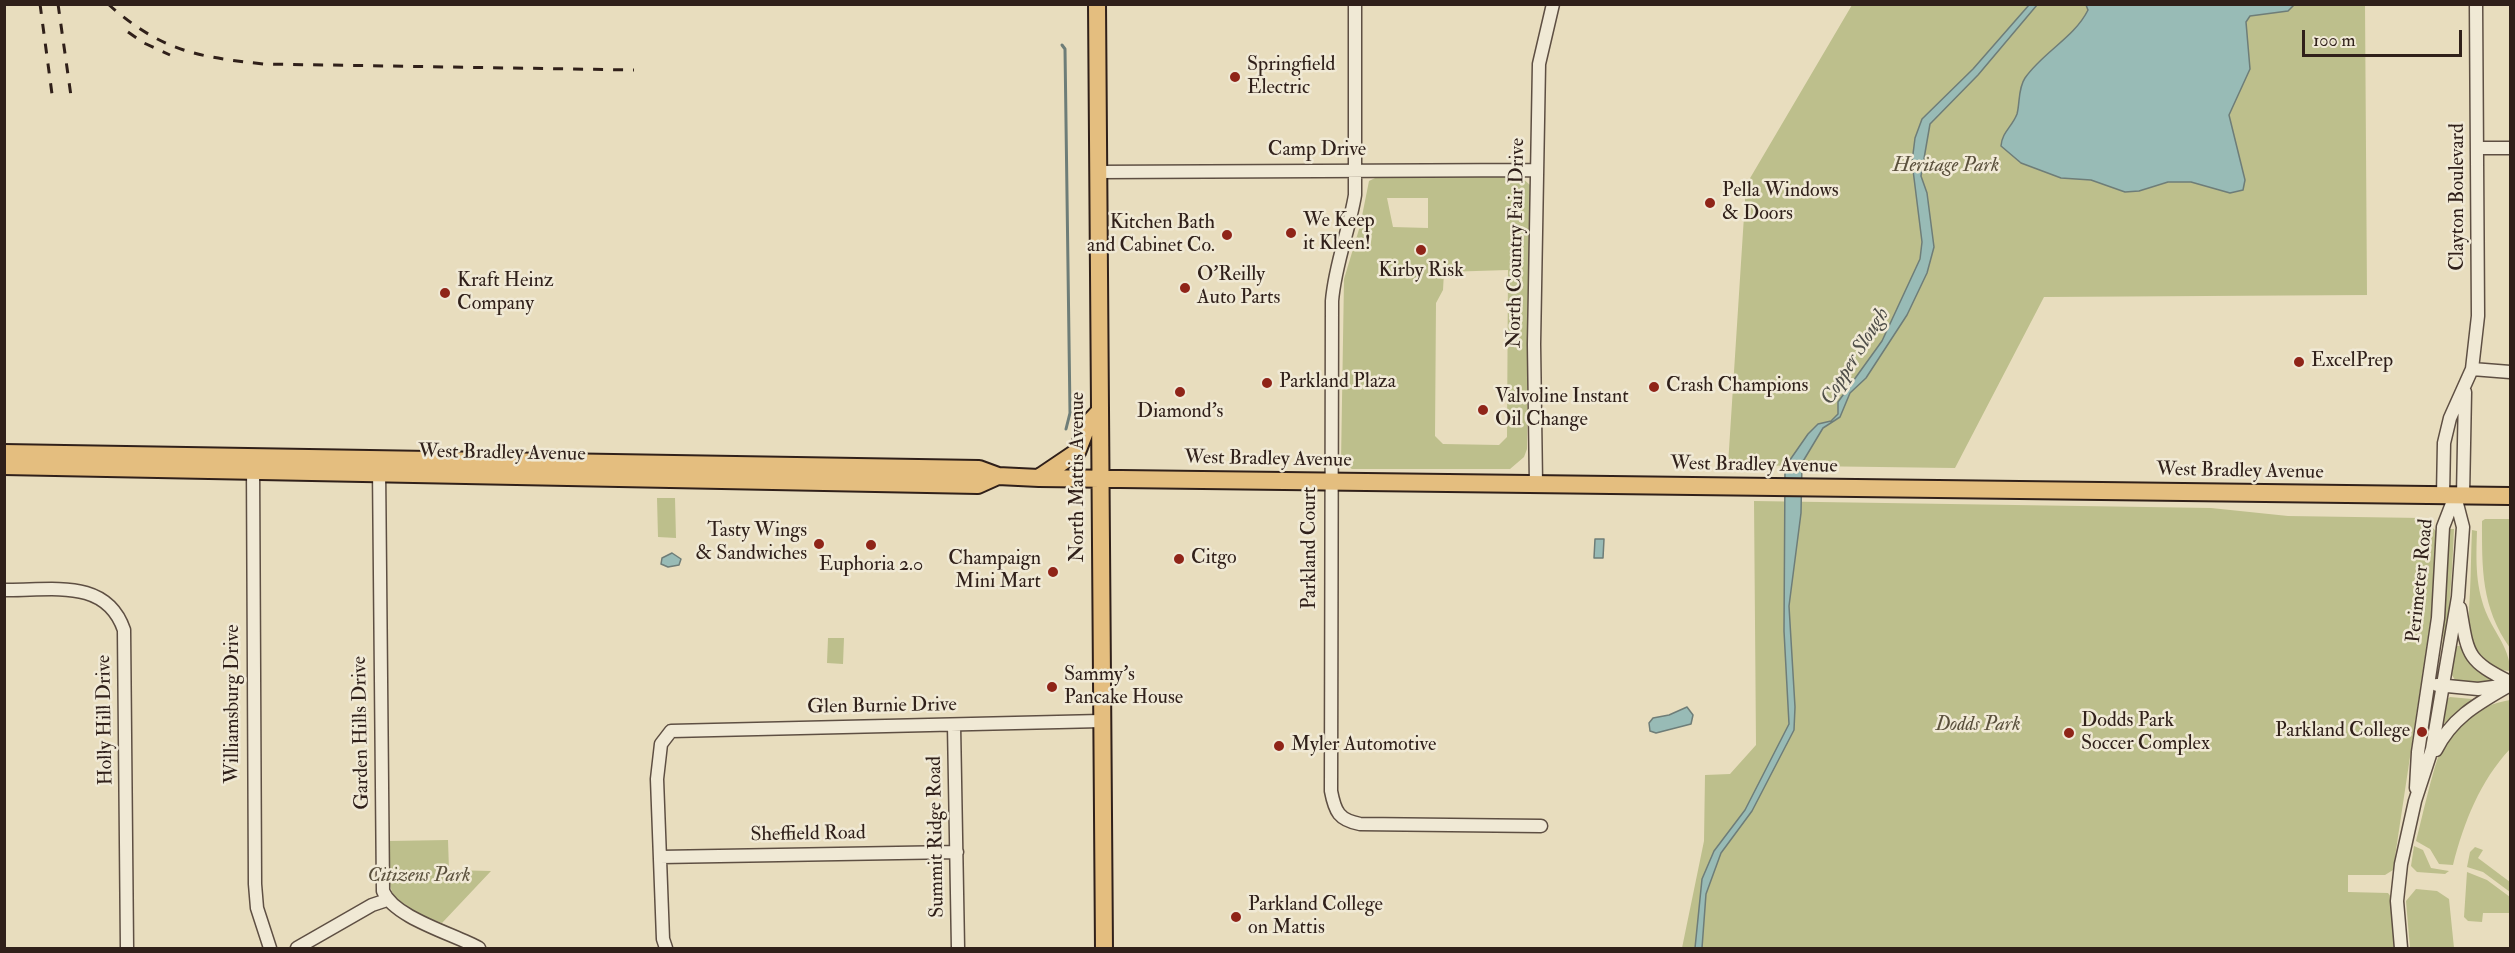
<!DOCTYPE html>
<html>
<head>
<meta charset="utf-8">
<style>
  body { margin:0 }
  #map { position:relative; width:2515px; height:953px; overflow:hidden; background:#e8ddbe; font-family:"IM FELL Double Pica",serif }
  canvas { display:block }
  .frame { position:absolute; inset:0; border:6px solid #30201a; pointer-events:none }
  .scale { position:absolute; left:2302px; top:30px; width:160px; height:27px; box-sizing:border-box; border:3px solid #30201a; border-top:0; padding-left:8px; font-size:18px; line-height:21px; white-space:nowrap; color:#30201a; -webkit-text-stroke:4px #f0e9d5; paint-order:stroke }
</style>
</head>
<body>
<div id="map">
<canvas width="2515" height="953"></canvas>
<div class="frame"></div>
<div class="scale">100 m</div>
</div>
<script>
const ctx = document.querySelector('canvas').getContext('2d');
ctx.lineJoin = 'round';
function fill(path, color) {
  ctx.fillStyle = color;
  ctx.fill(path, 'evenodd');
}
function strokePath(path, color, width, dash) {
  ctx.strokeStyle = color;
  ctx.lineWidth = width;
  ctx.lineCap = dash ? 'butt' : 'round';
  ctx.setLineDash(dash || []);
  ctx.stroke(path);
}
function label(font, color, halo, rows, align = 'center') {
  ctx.font = font + ' "IM FELL Double Pica",serif';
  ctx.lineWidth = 5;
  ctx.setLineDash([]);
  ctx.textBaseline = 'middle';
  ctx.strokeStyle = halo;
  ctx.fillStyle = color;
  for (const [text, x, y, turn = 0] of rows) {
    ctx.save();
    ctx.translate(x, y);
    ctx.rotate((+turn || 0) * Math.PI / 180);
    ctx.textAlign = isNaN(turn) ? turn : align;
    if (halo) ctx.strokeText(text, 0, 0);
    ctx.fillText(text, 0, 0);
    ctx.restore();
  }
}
const green = new Path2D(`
  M1852,5H2365L2367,295L2044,297L1955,468L1728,465L1746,185Z
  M1377,177H1521L1530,185L1527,449L1524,457L1510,469H1352L1341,462L1344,279L1360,226L1369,181ZM1387,198H1428V228L1393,227ZM1508,270L1507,437L1499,445L1443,444L1435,436L1436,303L1443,290L1444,272Z
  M657,498H675L676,538L658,537Z
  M1754,501L2211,508L2288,516L2422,518L2436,531L2433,604L2393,870L2385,875H2348V892L2388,893L2391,897L2396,948H1682L1704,841L1705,775L1730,774L1756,745Z
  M2485,519H2510V648C2481,607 2482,568 2482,521Z
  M2449,529H2454C2452,577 2449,624 2441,672Z
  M2472,530L2477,531C2476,561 2475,588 2488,617C2497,636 2510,650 2510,671C2463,667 2468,627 2470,592C2471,571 2471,551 2472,530Z
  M828,638H844L843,664L827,663Z
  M2455,646H2461C2471,663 2479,672 2498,679L2497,681L2471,683L2455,680L2452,675Z
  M2450,697L2472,699L2440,727L2446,700Z
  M2510,700V749C2480,781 2464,822 2453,865L2439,864L2430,849L2416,841C2423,816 2436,749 2450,731C2465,713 2489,704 2510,700Z
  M448,840L449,870L491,871L442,923C386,902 388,898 389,841Z
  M2414,846L2423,850L2431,868L2449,871L2445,874L2417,872L2411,866Z
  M2475,847L2483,850L2478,858L2510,882V892L2483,872L2467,867L2470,852Z
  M2467,872L2487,880L2510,897V913H2483L2482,922L2468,921L2464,917Z
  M2416,889L2437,891L2449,899L2454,948H2410L2406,901Z`);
const water = new Path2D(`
  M2029,5H2037L1978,75L1930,124L1921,176L1927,193L1934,247L1927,273L1907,315L1866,378L1850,393L1840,417L1823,428L1802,463L1801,513L1789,606L1795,707L1794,730L1752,811L1721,853L1706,894L1702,948H1695L1702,879L1714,851L1745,810L1789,724L1784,631L1785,467L1808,434L1818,424L1831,421L1838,414V402L1882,341L1920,259L1922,242L1912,162L1915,138L1922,119L1973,69Z
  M2086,5H2294L2288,11L2250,16L2246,22L2250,69L2229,115L2245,180L2243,190L2230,193L2191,182H2168L2139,191L2125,192L2091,180L2061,178L2021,163L2001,146C2002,132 2012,127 2017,114C2020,103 2018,88 2025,78C2043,52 2074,38 2088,10Z
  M1595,539H1604L1603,558H1594Z
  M672,553L681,559L679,565L668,567L661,564L662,558Z
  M1687,707L1693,715L1691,724L1656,733L1650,731L1649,723L1653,718L1669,715Z`);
const stream = new Path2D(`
  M1062,45L1065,49L1070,413L1066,429`);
const minor = new Path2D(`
  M1355,4V195C1349,231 1335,264 1332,301L1331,791C1335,812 1339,820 1360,824L1541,826
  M2479,148H2510
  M1097,172L1537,170
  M2472,369L2510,372
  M253,463L255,884L257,908L270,948
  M379,467L383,891C394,918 454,934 479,948
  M1536,484L1534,344L1539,64L1553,4
  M2443,496L2444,443L2450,418L2472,369L2478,316L2476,4
  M2463,496L2465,392
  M4,590C50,591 106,577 124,630L127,948
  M2460,608C2468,655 2466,660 2510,682
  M2437,685L2478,689L2501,686
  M954,725L958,948
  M2436,750C2452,717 2479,703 2510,685
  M2416,788L2418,752L2438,618L2443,527L2455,496
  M660,857L957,852
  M297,948L372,905L387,900
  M666,948L663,939L657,779L661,744L671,731L1101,721
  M2401,948L2397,901L2401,864L2415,801L2432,749L2458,597L2463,527L2455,496`);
const major = new Path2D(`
  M1097,4L1104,948
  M4,453L979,469L998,476L1039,478L2510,496
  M4,466L978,485L998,476
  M1040,477L1077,452L1088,424L1100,411`);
const rail = new Path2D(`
  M40,4L52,94
  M58,4L71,96
  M108,4C161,51 197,57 264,64L634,70
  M128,32L144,43L170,55`);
const markers = [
  [1235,77,6,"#8f2418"],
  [1710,203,6,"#8f2418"],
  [1291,233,6,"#8f2418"],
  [1227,235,6,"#8f2418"],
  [1421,250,6,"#8f2418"],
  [1185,288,6,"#8f2418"],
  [445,293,6,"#8f2418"],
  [2299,362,6,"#8f2418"],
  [1267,383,6,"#8f2418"],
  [1654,387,6,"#8f2418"],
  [1180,392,6,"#8f2418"],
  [1483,410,6,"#8f2418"],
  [819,544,6,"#8f2418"],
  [871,545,6,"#8f2418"],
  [1179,559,6,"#8f2418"],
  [1053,572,6,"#8f2418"],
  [1052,687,6,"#8f2418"],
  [2422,732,6,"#8f2418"],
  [2069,733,6,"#8f2418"],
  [1279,746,6,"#8f2418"],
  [1236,917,6,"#8f2418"]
];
const poiNames = [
  ["Springfield",1247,66],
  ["Electric",1247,89],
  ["Pella Windows",1722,192],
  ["& Doors",1722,215],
  ["We Keep",1303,222],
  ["it Kleen!",1303,245],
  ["Kitchen Bath",1215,224,"right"],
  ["and Cabinet Co.",1215,247,"right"],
  ["Kirby Risk",1421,272,"center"],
  ["O'Reilly",1197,276],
  ["Auto Parts",1197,299],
  ["Kraft Heinz",457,282],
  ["Company",457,305],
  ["ExcelPrep",2311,362],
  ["Parkland Plaza",1279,383],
  ["Crash Champions",1666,387],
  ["Valvoline Instant",1495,398],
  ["Oil Change",1495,421],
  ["Diamond's",1180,413,"center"],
  ["Tasty Wings",807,532,"right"],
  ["& Sandwiches",807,555,"right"],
  ["Citgo",1191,559],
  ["Champaign",1041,560,"right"],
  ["Mini Mart",1041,583,"right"],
  ["Euphoria 2.0",871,566,"center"],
  ["Sammy's",1064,676],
  ["Pancake House",1064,699],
  ["Dodds Park",2081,722],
  ["Soccer Complex",2081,745],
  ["Parkland College",2410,732,"right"],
  ["Myler Automotive",1291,746],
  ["Parkland College",1248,906],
  ["on Mattis",1248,929]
];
const streetNames = [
  ["Camp Drive",1317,151],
  ["Clayton Boulevard",2459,197,-90],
  ["North Country Fair Drive",1517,243,-89],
  ["West Bradley Avenue",502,454,1],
  ["West Bradley Avenue",1268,460,1],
  ["West Bradley Avenue",1754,466,1],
  ["West Bradley Avenue",2240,472,1],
  ["North Mattis Avenue",1079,477,-90],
  ["Parkland Court",1311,548,-90],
  ["Perimeter Road",2421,581,-84],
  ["Williamsburg Drive",234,704,-90],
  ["Glen Burnie Drive",882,707,-1],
  ["Holly Hill Drive",106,720,-91],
  ["Garden Hills Drive",362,733,-91],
  ["Sheffield Road",808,835,-1],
  ["Summit Ridge Road",937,837,-91]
];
const parkNames = [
  ["Heritage Park",1946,167],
  ["Dodds Park",1978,726],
  ["Citizens Park",419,877]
];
const waterNames = [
  ["Copper Slough",1856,357,-58]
];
fill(green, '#bdbf8c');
fill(water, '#98bbb6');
strokePath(water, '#6e7d78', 1.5);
strokePath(stream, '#6e7d78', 3);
strokePath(minor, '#5e4f43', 15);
strokePath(major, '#30201a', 20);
strokePath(minor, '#f0e9d5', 12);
strokePath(major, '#e4be7f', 16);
strokePath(rail, '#30201a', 3, [10, 10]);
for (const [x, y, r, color] of markers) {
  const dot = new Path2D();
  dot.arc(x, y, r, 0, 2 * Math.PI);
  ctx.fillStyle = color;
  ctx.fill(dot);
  strokePath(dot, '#f0e9d5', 2);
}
label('20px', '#30201a', '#f0e9d5', poiNames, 'left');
label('20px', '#30201a', '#f0e9d5', streetNames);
label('italic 20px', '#5a503c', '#f0e9d5', parkNames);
label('italic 21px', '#4f4e49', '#f0e9d5', waterNames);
</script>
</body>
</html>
